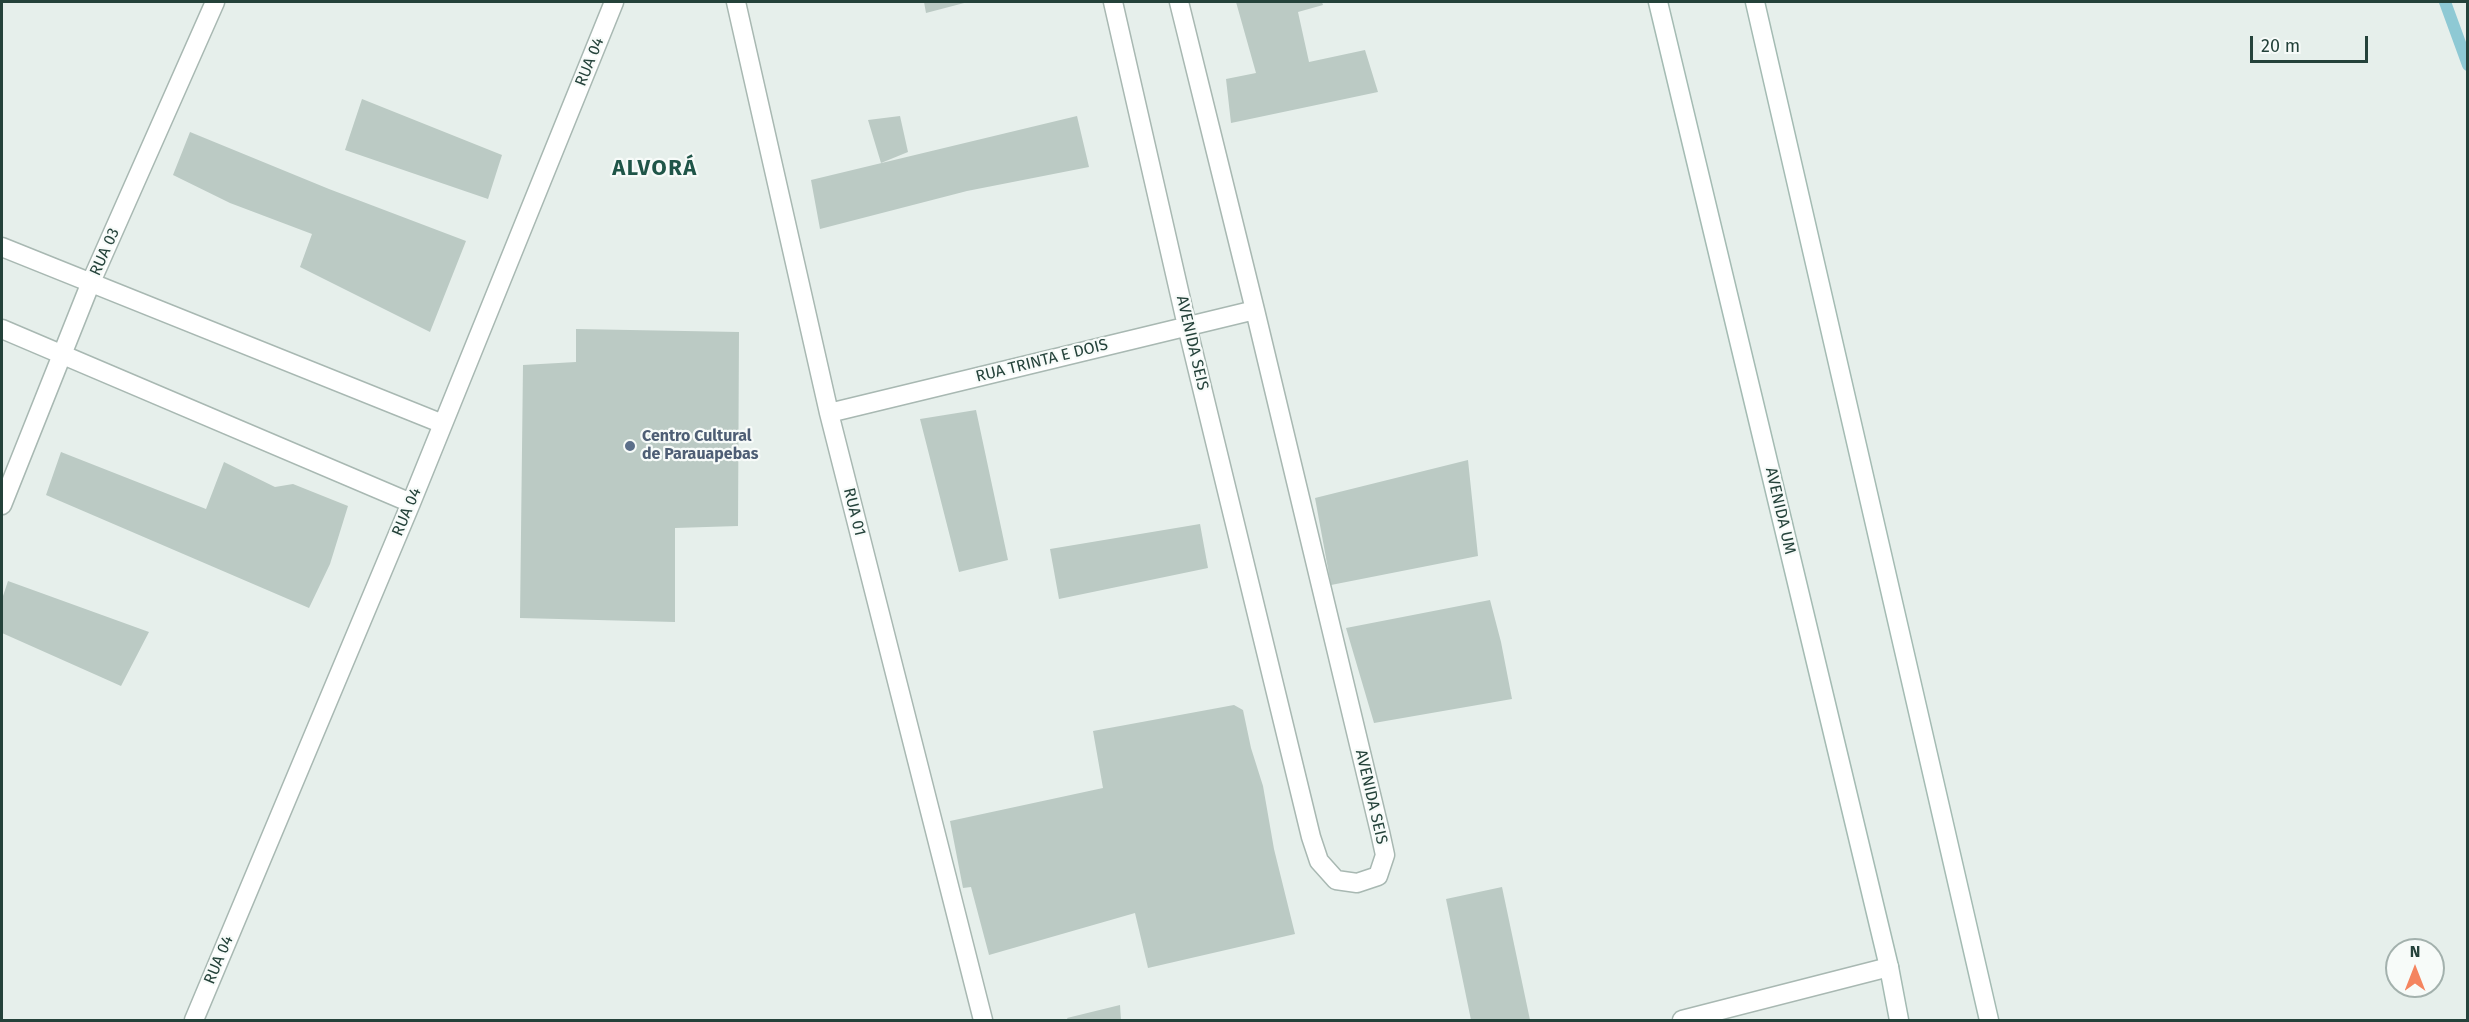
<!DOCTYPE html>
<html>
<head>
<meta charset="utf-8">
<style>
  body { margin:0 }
  #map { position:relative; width:2469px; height:1022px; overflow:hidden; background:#e6efeb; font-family:"Fira Sans",sans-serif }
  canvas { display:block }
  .frame { position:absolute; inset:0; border:3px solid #24423a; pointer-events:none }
  .north { position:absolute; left:2385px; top:938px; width:60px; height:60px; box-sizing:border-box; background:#f7fbf9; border:2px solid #a3b1ad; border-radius:50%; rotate:0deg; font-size:16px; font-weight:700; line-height:24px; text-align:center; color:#24423a }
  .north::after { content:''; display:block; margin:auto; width:21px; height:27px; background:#f4845f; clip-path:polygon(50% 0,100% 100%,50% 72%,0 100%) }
  .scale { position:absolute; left:2250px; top:36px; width:118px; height:27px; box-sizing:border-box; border:3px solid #24423a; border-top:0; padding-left:8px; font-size:18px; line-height:21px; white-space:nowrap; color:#24423a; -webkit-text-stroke:4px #f7fbf9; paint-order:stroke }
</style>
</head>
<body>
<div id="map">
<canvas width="2469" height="1022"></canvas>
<div class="frame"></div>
<div class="north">N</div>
<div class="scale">20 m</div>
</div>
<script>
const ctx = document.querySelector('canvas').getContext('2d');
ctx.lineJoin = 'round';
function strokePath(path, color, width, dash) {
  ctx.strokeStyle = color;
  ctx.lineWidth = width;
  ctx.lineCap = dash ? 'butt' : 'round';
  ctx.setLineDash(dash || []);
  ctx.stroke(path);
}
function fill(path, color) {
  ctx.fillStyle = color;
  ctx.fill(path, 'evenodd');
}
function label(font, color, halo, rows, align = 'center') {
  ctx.font = font + ' "Fira Sans",sans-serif';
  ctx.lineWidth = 4.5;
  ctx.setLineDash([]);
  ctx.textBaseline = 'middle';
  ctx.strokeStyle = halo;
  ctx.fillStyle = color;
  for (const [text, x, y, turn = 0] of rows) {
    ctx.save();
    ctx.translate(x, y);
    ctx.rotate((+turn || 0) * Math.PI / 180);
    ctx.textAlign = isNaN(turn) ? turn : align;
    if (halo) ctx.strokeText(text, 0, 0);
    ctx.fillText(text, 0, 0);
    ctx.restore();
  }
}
const stream = new Path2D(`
  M2445,2L2468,65`);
const building = new Path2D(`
  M924,2H968L926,13Z
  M1236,2H1322L1323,5L1298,12L1309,62L1365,50L1378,92L1231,123L1226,79L1256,73Z
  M362,99L502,155L488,199L345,150Z
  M900,116L908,152L881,163L868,120Z
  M1077,116L1089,167L967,191L820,229L811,180Z
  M190,132L329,189L466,241L430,332L300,267L312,234L230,203L173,175Z
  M576,329L739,332L738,526L675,528V622L520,618L523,365L576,362Z
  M976,410L1008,560L959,572L920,419Z
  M61,452L206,509L224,462L275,487L293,484L348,506L330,564L309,608L46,495Z
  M1468,460L1478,556L1331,585L1315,498Z
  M1200,524L1208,568L1059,599L1050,549Z
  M8,581L149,632L121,686L2,633V599Z
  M1490,600L1501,642L1512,699L1374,723L1346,628Z
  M1234,705L1243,710L1251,748L1263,786L1274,849L1295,934L1148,968L1135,913L989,955L971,887L963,888L950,821L1103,788L1093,731Z
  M1502,887L1530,1020H1471L1446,899Z
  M1120,1005L1121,1020H1068L1067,1018Z`);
const street = new Path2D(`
  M736,2L829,413L983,1020
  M1113,2L1187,326L1311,837L1319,861L1336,880L1357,883L1378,876L1385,855L1380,832L1255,310L1179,2
  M2,247L443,424
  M2,329L411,503
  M829,413L1255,310
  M2,505L91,282L215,2
  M194,1020L411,503L614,2
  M1682,1020L1889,967`);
const secondary = new Path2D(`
  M1658,2L1889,967L1899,1020
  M1755,2L1989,1020`);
const markers = [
  [630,446,6,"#5c6f8a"]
];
const streetNames = [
  ["RUA 04",590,62,-68],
  ["RUA 03",105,252,-66],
  ["AVENIDA SEIS",1192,343,77],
  ["RUA TRINTA E DOIS",1042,361,-14],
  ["AVENIDA UM",1780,511,77],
  ["RUA 04",407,512,-67],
  ["RUA 01",854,512,76],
  ["AVENIDA SEIS",1371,797,77],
  ["RUA 04",219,960,-67]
];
const serviceNames = [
  ["Centro Cultural",642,437],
  ["de Parauapebas",642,455]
];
const districtNames = [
  ["ALVORÁ",655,169]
];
strokePath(stream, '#8ec9d4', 12);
fill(building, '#bbcac4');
strokePath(street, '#a8b8b2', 21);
strokePath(secondary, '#a4bbb3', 21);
strokePath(street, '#fff', 18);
strokePath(secondary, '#fff', 18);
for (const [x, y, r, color] of markers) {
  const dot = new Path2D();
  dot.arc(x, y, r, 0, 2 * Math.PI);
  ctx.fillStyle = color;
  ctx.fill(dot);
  strokePath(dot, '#f7fbf9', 2);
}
label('16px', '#24423a', '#f7fbf9', streetNames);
label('bold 16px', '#4e5e75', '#f7fbf9', serviceNames, 'left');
ctx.letterSpacing = '1.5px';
label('bold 22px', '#1f5548', '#f7fbf9', districtNames);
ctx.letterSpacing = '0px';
</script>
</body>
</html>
